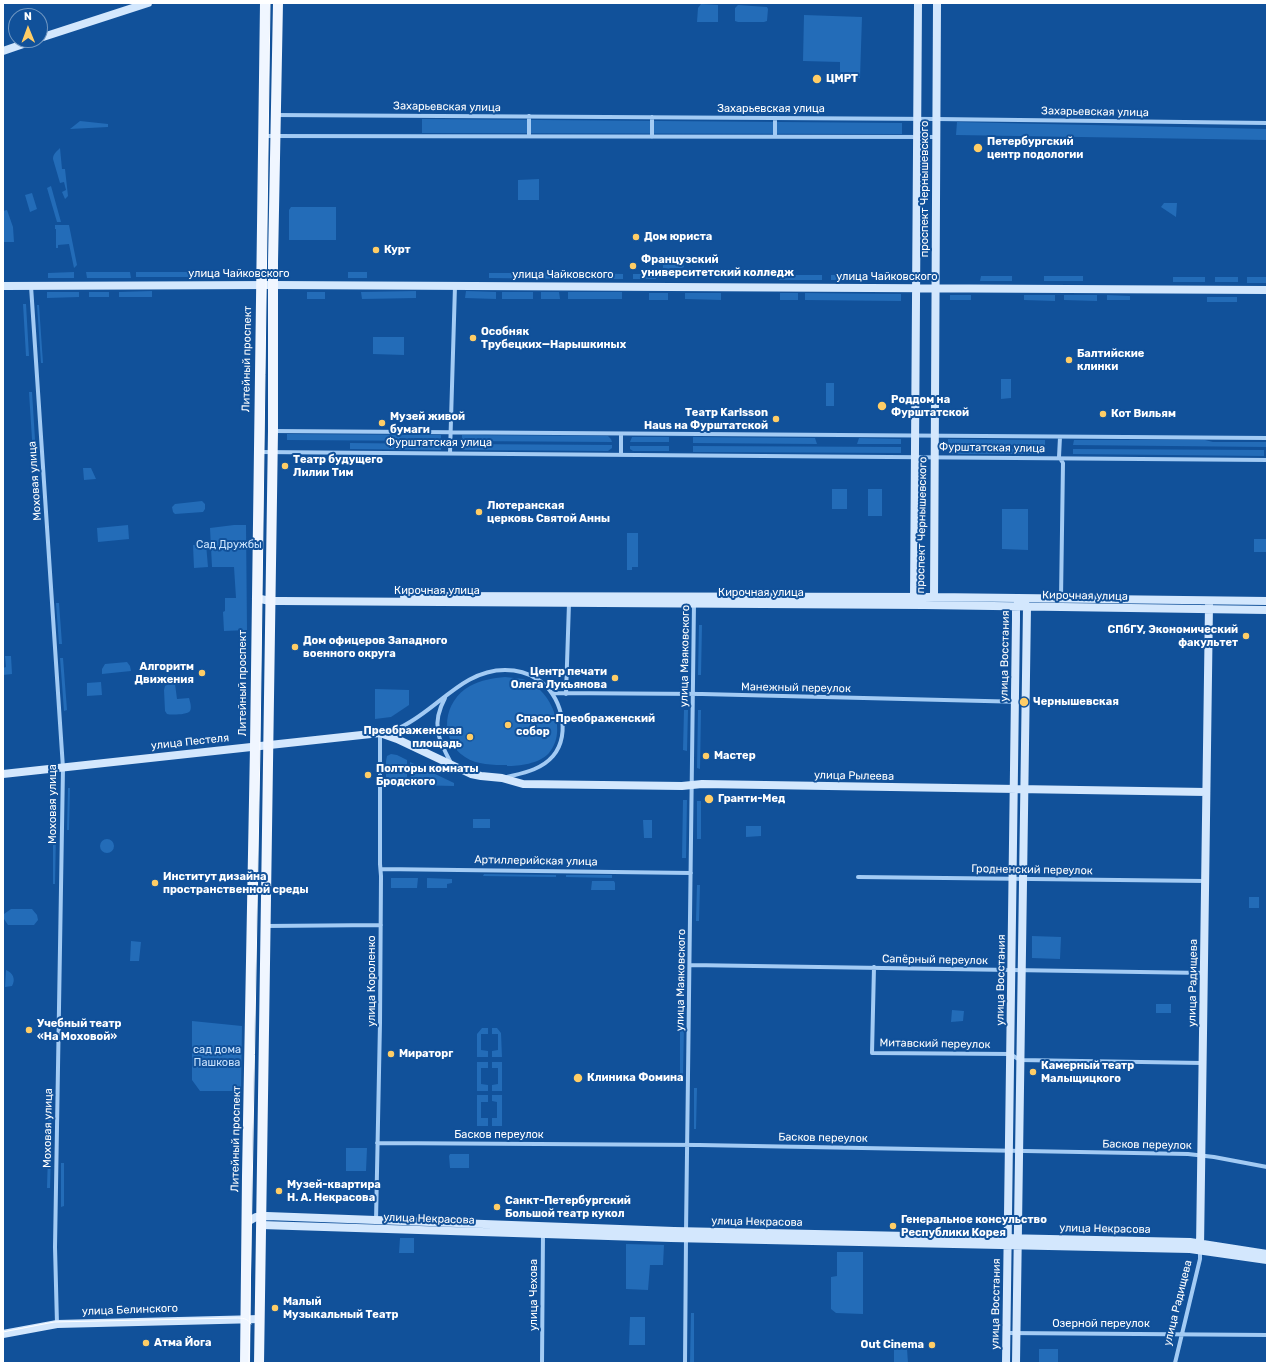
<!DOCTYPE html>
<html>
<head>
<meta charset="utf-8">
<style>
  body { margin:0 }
  #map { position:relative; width:1270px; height:1366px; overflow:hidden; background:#11519a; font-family:Rubik,sans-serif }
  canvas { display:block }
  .frame { position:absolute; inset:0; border:4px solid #fff; pointer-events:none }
  .north { position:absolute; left:8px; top:8px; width:40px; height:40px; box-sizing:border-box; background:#11519a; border:1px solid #7097c2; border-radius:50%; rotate:359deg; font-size:11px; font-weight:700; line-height:16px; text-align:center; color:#fff }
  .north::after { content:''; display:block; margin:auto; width:14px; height:18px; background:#ffcd66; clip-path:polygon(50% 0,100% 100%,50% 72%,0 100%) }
</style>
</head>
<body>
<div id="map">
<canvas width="1270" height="1366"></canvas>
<div class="frame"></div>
<div class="north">N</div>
</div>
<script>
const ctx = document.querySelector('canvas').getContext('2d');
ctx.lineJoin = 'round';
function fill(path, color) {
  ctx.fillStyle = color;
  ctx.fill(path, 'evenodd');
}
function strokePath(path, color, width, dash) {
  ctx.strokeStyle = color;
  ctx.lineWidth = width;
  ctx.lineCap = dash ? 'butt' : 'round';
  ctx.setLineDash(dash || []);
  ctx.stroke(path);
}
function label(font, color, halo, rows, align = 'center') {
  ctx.font = font + ' Rubik,sans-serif';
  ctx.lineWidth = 4;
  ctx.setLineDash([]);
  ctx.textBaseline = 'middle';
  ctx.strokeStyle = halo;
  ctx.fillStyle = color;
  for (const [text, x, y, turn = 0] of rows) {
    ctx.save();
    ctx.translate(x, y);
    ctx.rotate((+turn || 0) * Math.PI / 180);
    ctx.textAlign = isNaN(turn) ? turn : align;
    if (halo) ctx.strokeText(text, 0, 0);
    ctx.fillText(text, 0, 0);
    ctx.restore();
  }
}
const green = new Path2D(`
  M701,4L718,5V22H697L698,8Z
  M738,5L767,7L768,9L767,21L764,22H738L735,21V8Z
  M804,15L862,17L860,78H840V62L803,61Z
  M422,119L902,123V134L422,133Z
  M80,121L108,124V127L70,129Z
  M957,122L1267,129V140L956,135Z
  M60,148L62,169H65L68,196L65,199L62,192L66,190L64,182L60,183L53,159C53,154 56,152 60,148Z
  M539,179V200H518V180Z
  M51,186L61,222H57L47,188Z
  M32,193L37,209L30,212L25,195Z
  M1164,203H1177L1176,217L1161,207Z
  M291,207H336V240H289V210Z
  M7,210L13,227L14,242H3V211Z
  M55,225H69L77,265L74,268L69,244L58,245V248H56V229H55Z
  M663,262H683L684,267L682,268L663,269Z
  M74,272V278H48V273Z
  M86,272H130L131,278H87Z
  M136,272H215V277H136Z
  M348,272H367V278H348Z
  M489,273H571V279L489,278Z
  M582,273L623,274V279H582Z
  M633,274H656V279H633Z
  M779,275H822V280H779Z
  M831,275H858V280H831Z
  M981,276H1012V281H980Z
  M1044,276H1083V281H1044Z
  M1173,277H1205V282H1173Z
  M1215,277H1238V282H1215Z
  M1247,277H1267V283H1247Z
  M152,291V297H119V292Z
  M416,291V298L362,299L361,292Z
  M466,291L496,292V299L465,298Z
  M47,292H79V297L47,298Z
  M89,292H109V297H89Z
  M307,292H325V299H307Z
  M502,292H533V299H502Z
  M541,292H559L560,299H541Z
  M568,292H622V299H568Z
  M649,293H668V300H649Z
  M685,293H721V300L685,299Z
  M780,293H798V300H780Z
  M805,293L901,294V301L805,300Z
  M950,295H971V300H950Z
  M1024,295H1055V301L1024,300Z
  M1064,295H1097V301L1064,300Z
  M1107,295L1130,296V300H1107Z
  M1207,297H1237V302H1207Z
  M23,304H26L29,356H26Z
  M37,305H39L43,363H41Z
  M373,337H404V355L373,354Z
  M1001,379H1011V398L1001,399Z
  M826,383H834V406H826Z
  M29,392H32L37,471H34Z
  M287,434L441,435V441L287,440Z
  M462,435L608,436L611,439L612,442L462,441Z
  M632,437H669V442H630Z
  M693,437L815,438L817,444L693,443Z
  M859,438L901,439V444H857Z
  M948,439L1045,440V445H948Z
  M1074,440H1205L1213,442H1267V447L1073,445Z
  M350,443L441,444V450L350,449Z
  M462,444L612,445V448L608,451L461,450Z
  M630,446H669V451H633L630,449Z
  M693,446L901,447V453L693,452Z
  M948,448L1045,449V454H948Z
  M1073,449L1264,450V456L1073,454Z
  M83,468H91L96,479L84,480Z
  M832,489H847V509H832Z
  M868,489H882V516H868Z
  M202,501L205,504V509L203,512L175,514L173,512L172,507L175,504Z
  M1002,509H1028V550L1002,549Z
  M128,525L129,539L98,542L97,528Z
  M234,525H246L247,630L224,631L223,612L225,611V598H236L234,567H212L210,528Z
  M627,533H638V567H632V570H627Z
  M1254,539H1267V552H1254Z
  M206,544L208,567L194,568L193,545Z
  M56,603H59L62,644H59Z
  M685,620H689L688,649H685Z
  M699,625H702L701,675H698Z
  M5,656H11L12,674L3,675V668L6,667Z
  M60,658H63L67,710L64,711Z
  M127,662L130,666L131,671L102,674V669L105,664Z
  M505,677C511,678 517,678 523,679C550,688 569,730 549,753C539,764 519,766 507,766V765C493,765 477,765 465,757C438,739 443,701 470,686C481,680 493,678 505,677Z
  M101,682L102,695L87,696V683Z
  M169,684H175L177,699L189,698C190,701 192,708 190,711C187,715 171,715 167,714L165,711L164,690L165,686Z
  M375,689L409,690V705L391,717L375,719Z
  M684,710H688L687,751L683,750Z
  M698,710H701L700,769L697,768Z
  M391,754L397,755L407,760V785H386V761L387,756Z
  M410,762L454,783V786L411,785Z
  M68,788H70L69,830H67Z
  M683,800H687L686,858H682Z
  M697,801H701V839H697Z
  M473,819H490V828H473Z
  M643,820H652V838H644Z
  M746,826H761V836L746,837Z
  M53,832H56L55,884H53Z
  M100 846a7 7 0 1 1 14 0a7 7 0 1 1-14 0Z
  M484,874L556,875V877L483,876Z
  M566,875H612V878L566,877Z
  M391,878H418L417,888H391Z
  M427,878L452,879V883L447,884V888H427Z
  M592,881H614L615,883V890H591Z
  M697,885H700L699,921H696Z
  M1249,897H1259V908H1249Z
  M11,909H32L37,915L38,920L34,925H8L4,919V914Z
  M1032,936L1061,937L1060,959L1032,958Z
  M131,941L141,942L139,961H130Z
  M6,970C13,973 16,979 12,986L5,987Z
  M1156,1004H1171V1013H1156Z
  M952,1010L964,1011L963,1021L951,1022Z
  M192,1021L242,1026L241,1091H200L192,1080Z
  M680,1025L684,1026L683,1075H680Z
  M482,1028H488V1034H481V1050L488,1051V1057H477V1034Z
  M492,1028H497L501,1033L502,1057H492V1051L498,1050V1034H492Z
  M477,1062H488V1068H481V1084L488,1085V1091H477Z
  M492,1062H502V1091H492V1085L498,1084V1068H492Z
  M694,1088H697L696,1129H694Z
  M477,1095H488V1102H481V1118H488V1126H477Z
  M492,1095H502V1126H492V1118H497V1102L492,1101Z
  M48,1116H51V1151H48Z
  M346,1148H367L366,1171H346Z
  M48,1154H51L50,1188H47Z
  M450,1154H469V1168H450L449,1156Z
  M61,1163H64V1206L61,1207Z
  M400,1238H414V1253H399Z
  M626,1244L664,1245L663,1265H650L648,1290L626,1289Z
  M837,1252H863V1314L836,1313L831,1309V1277L837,1276Z
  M691,1313H694V1363H690Z
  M630,1317H645V1345H629Z
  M894,1349H907L908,1363H894Z
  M1039,1349H1058V1363H1039Z`);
const street = new Path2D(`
  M275,115L937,119L1267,123
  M263,136L936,137
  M529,136V116
  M652,137V117
  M775,137V118
  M31,286L63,768L55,1247L57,1324
  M273,431L1267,438
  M1060,437L1059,457L1063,463L1061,598
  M259,452L1267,460
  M450,453L455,286
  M621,454V434
  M552,693L702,694L1025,702
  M566,694L569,603
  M445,698C431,724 438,739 451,763
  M381,869L691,873
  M858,877L1205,881
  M266,926L381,925
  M690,965L1204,973
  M874,967L872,1053L1010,1054L1020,1060L1202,1063
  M377,1143L699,1145L1188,1154L1214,1157L1267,1167
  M376,1221L380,1023L381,876L380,864V733C388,731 396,730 403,726C439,708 463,670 505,670C517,670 528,673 537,679C561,693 572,734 553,756C541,770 523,773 507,777
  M686,1232L694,603
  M1007,1333L1267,1335
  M542,1363L543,1233
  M685,1363L686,1239
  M1175,1363L1200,1259V1250`);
const secondary = new Path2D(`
  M40,38L148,3
  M3,51L35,40
  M3,286L273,285L1267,290
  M404,596L934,597L1267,601
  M914,597L918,3
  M934,597L937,3
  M256,598L270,601H281L924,605L1267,610
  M3,774L380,733L397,739L471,774L481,776L502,778L523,784L682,786L702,784L1206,792
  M247,1222L256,1217L267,1216L674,1231L1190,1242L1267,1254
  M261,1225L671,1238L1190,1249L1267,1260
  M1200,1247L1209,605
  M3,1334L57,1324L260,1319
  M1006,1363L1016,620V607L1018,603
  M1016,1363L1027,607L1025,603`);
const primary = new Path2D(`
  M245,1363L247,1176L255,746L265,3
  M259,1363L273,431V262L278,3`);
const tram = new Path2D(`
  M3,1332L54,1322L235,1318C242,1318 248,1318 251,1324
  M249,1363L260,746L270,3`);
const markers = [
  [817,79,5,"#ffcd66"],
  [978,148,5,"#ffcd66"],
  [636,237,4,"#ffcd66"],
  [376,250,4,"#ffcd66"],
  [633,266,4,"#ffcd66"],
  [473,338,4,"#ffcd66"],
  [1069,360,4,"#ffcd66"],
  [882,406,5,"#ffcd66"],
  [1103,414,4,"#ffcd66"],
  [776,419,4,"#ffcd66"],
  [382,423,4,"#ffcd66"],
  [285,466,4,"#ffcd66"],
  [479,512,4,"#ffcd66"],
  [1246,636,4,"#ffcd66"],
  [295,647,4,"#ffcd66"],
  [202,673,4,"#ffcd66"],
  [615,678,4,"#ffcd66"],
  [1024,702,5,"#ffcd66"],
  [508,725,4,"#ffcd66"],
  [470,737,4,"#ffcd66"],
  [706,756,4,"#ffcd66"],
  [368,775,4,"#ffcd66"],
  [709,799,5,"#ffcd66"],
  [155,883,4,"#ffcd66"],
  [29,1030,4,"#ffcd66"],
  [391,1054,4,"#ffcd66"],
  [1033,1072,4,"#ffcd66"],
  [578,1078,5,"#ffcd66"],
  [279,1191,4,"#ffcd66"],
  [497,1207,4,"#ffcd66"],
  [893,1226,4,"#ffcd66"],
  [275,1308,4,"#ffcd66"],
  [146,1343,4,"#ffcd66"],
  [932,1345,4,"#ffcd66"]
];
const poiNames = [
  ["ЦМРТ",826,79],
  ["Петербургский",987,142],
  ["центр подологии",987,155],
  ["Дом юриста",644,237],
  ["Курт",384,250],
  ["Французский",641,260],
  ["университетский колледж",641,273],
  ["Особняк",481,332],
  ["Трубецких—Нарышкиных",481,345],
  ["Балтийские",1077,354],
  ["клинки",1077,367],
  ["Роддом на",891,400],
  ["Фурштатской",891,413],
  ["Театр Karlsson",768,413,"right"],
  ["Haus на Фурштатской",768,426,"right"],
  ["Кот Вильям",1111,414],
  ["Музей живой",390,417],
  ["бумаги",390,430],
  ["Театр будущего",293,460],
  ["Лилии Тим",293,473],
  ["Лютеранская",487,506],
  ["церковь Святой Анны",487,519],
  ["СПбГУ, Экономический",1238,630,"right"],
  ["факультет",1238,643,"right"],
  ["Дом офицеров Западного",303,641],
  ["военного округа",303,654],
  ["Алгоритм",194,667,"right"],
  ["Движения",194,680,"right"],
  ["Центр печати",607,672,"right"],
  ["Олега Лукьянова",607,685,"right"],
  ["Чернышевская",1033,702],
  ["Спасо-Преображенский",516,719],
  ["собор",516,732],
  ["Преображенская",462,731,"right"],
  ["площадь",462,744,"right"],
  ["Мастер",714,756],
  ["Полторы комнаты",376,769],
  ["Бродского",376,782],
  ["Гранти-Мед",718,799],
  ["Институт дизайна",163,877],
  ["пространственной среды",163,890],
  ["Учебный театр",37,1024],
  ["«На Моховой»",37,1037],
  ["Мираторг",399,1054],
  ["Камерный театр",1041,1066],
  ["Малыщицкого",1041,1079],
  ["Клиника Фомина",587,1078],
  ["Музей-квартира",287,1185],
  ["Н. А. Некрасова",287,1198],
  ["Санкт-Петербургский",505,1201],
  ["Большой театр кукол",505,1214],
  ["Генеральное консульство",901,1220],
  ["Республики Корея",901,1233],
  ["Малый",283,1302],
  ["Музыкальный Театр",283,1315],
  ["Атма Йога",154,1343],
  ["Out Cinema",924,1345,"right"]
];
const streetNames = [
  ["Захарьевская улица",447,107,1],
  ["Захарьевская улица",771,109],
  ["Захарьевская улица",1095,112,1],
  ["проспект Чернышевского",925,189,-90],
  ["улица Чайковского",239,274],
  ["улица Чайковского",563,275],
  ["улица Чайковского",887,277],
  ["Литейный проспект",247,359,-89],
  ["Фурштатская улица",439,443],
  ["Фурштатская улица",992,448,1],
  ["Моховая улица",35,481,-94],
  ["проспект Чернышевского",922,525,-89],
  ["Кирочная улица",437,591],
  ["Кирочная улица",761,593],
  ["Кирочная улица",1085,596,1],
  ["улица Маяковского",685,656,-89],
  ["улица Восстания",1005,656,-89],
  ["Литейный проспект",243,683,-90],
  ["Манежный переулок",796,688,1],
  ["улица Пестеля",190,742,-6],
  ["улица Рылеева",854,776,1],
  ["Моховая улица",53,804,-90],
  ["Артиллерийская улица",536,861,1],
  ["Гродненский переулок",1032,870,1],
  ["Сапёрный переулок",935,960,1],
  ["улица Маяковского",681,980,-89],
  ["улица Восстания",1001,980,-89],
  ["улица Короленко",372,981,-90],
  ["улица Радищева",1193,983,-89],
  ["Митавский переулок",935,1044,1],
  ["Моховая улица",48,1128,-89],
  ["Басков переулок",499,1135],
  ["Басков переулок",823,1138,1],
  ["Литейный проспект",236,1139,-89],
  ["Басков переулок",1147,1145,1],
  ["улица Некрасова",429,1219,2],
  ["улица Некрасова",757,1222,1],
  ["улица Некрасова",1105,1229,1],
  ["улица Чехова",534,1295,-90],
  ["улица Радищева",1178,1303,-76],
  ["улица Восстания",996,1304,-89],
  ["улица Белинского",130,1310,-2],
  ["Озерной переулок",1101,1324]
];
const parkNames = [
  ["Сад Дружбы",229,545],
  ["сад дома",217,1050],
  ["Пашкова",217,1063]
];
fill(green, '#236cb8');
strokePath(street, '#a3cbf4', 4);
strokePath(secondary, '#d3e7fd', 8);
strokePath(primary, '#f0f6ff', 10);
strokePath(tram, '#fff', 1);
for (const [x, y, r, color] of markers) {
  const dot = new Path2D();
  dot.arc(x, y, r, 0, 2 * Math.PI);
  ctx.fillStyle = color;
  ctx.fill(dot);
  strokePath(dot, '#11519a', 1.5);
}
label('bold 11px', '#fff', '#11519a', poiNames, 'left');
label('11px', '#fff', '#11519a', streetNames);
label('11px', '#cbe4fe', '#11519a', parkNames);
</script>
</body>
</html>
